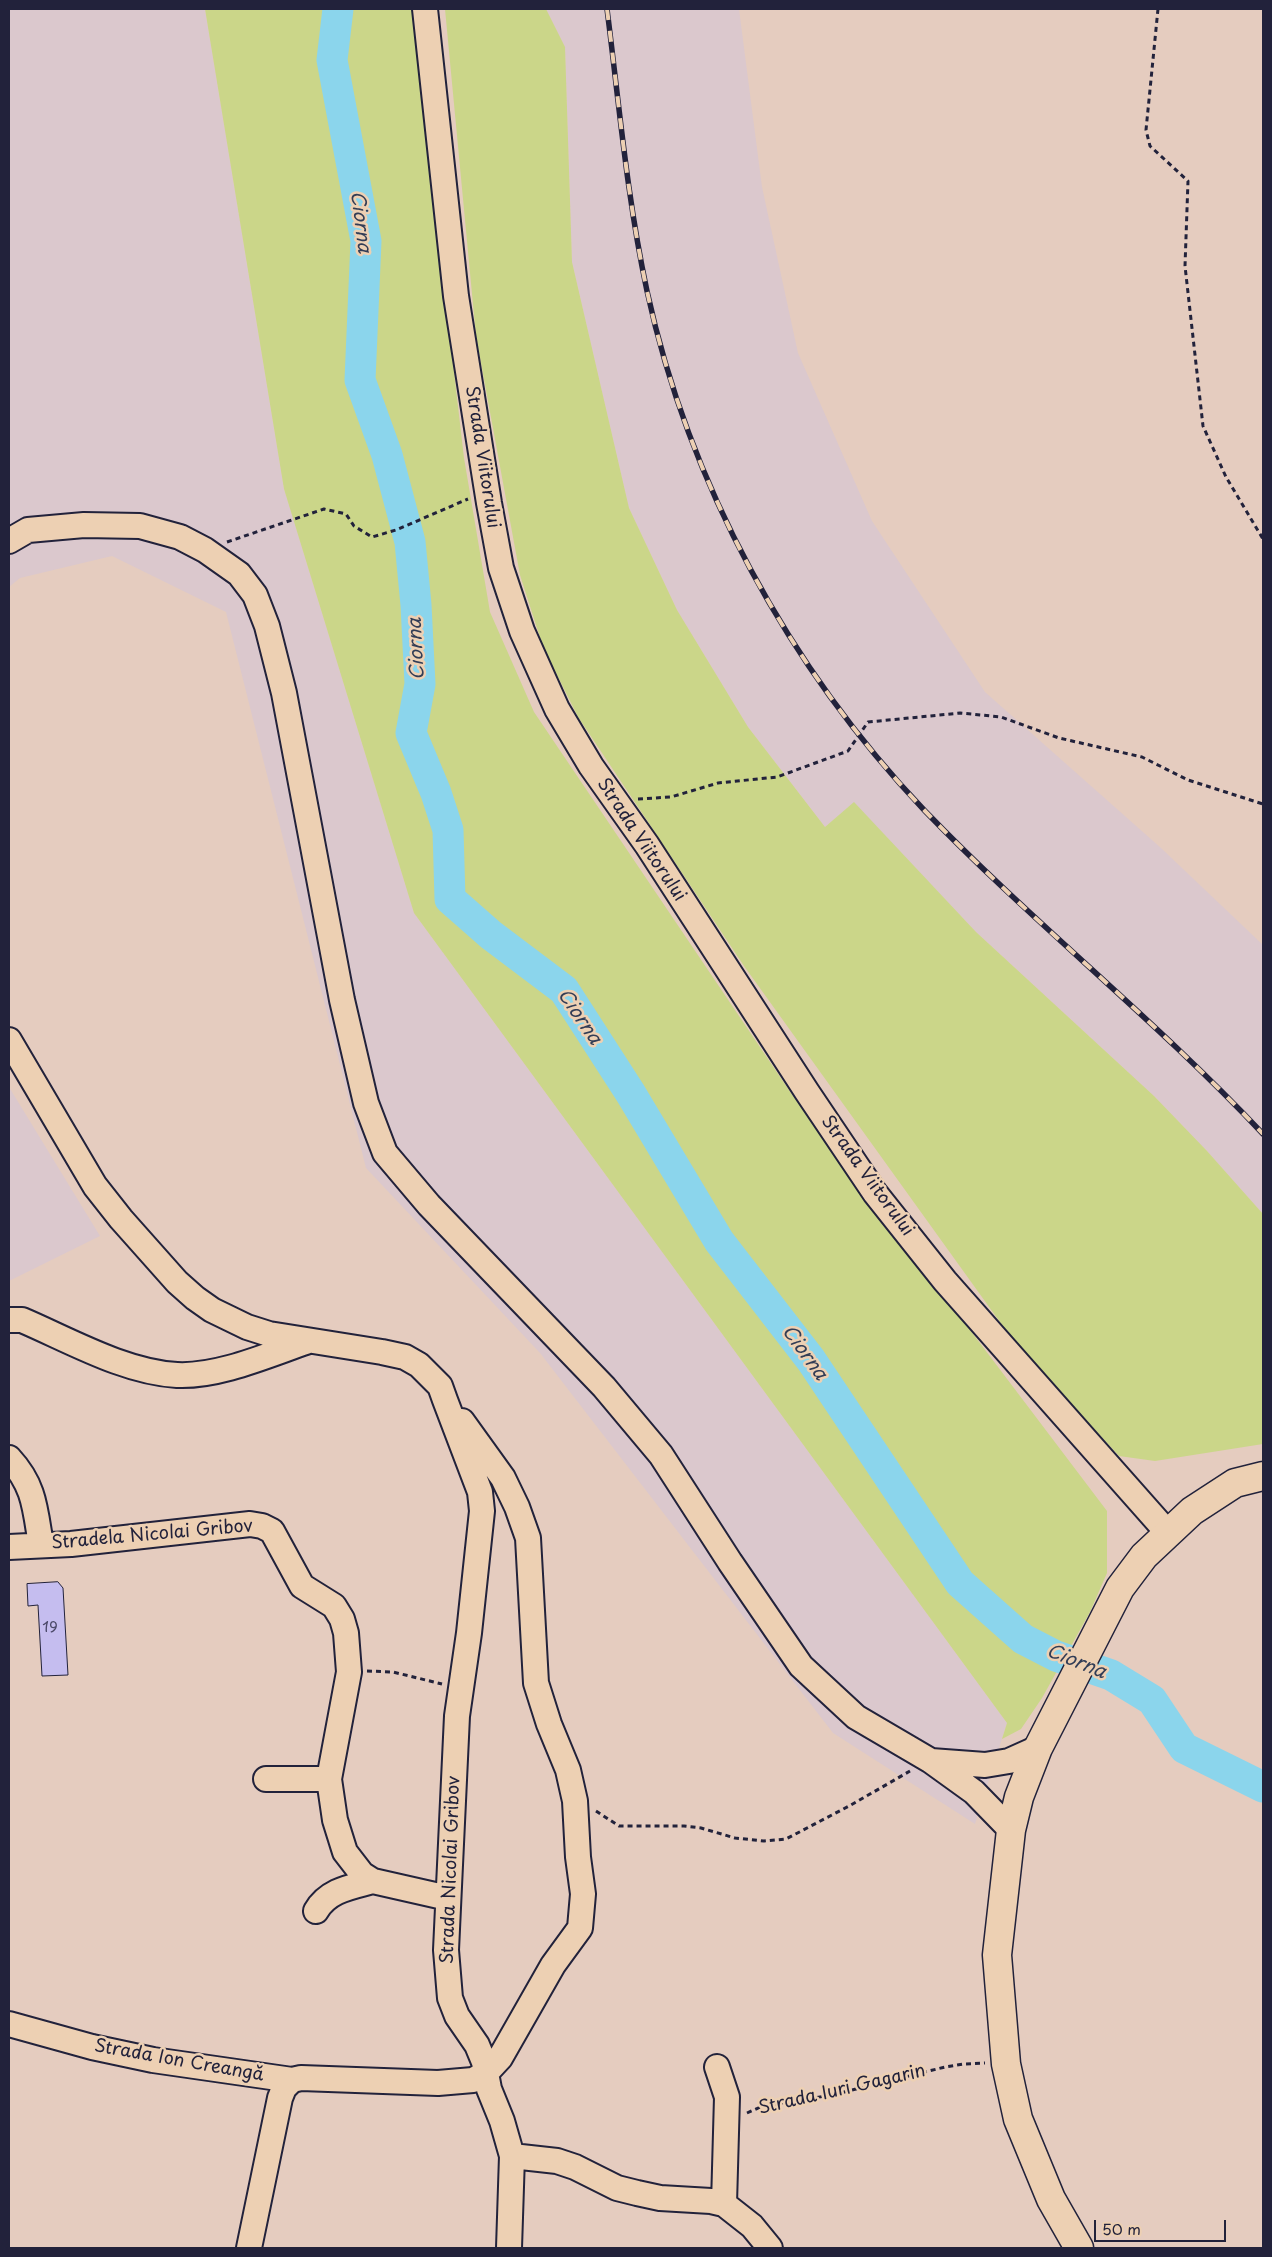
<!DOCTYPE html>
<html>
<head>
<meta charset="utf-8">
<style>
  body { margin:0 }
  #map { position:relative; width:1272px; height:2257px; overflow:hidden; background:#e5ccbf; font-family:"Playpen Sans",sans-serif }
  canvas { display:block }
  .frame { position:absolute; inset:0; border:10px solid #22223b; pointer-events:none }
  .scale { position:absolute; left:1094px; top:2220px; width:132px; height:22px; box-sizing:border-box; border:2px solid #22223b; border-top:0; padding-left:6px; font-size:15px; line-height:18px; white-space:nowrap; color:#22223b; -webkit-text-stroke:4px #edd0b3; paint-order:stroke }
</style>
</head>
<body>
<div id="map">
<canvas width="1272" height="2257"></canvas>
<div class="frame"></div>
<div class="scale">50 m</div>
</div>
<script>
const ctx = document.querySelector('canvas').getContext('2d');
ctx.lineJoin = 'round';
function fill(path, color) {
  ctx.fillStyle = color;
  ctx.fill(path, 'evenodd');
}
function strokePath(path, color, width, dash) {
  ctx.strokeStyle = color;
  ctx.lineWidth = width;
  ctx.lineCap = dash ? 'butt' : 'round';
  ctx.setLineDash(dash || []);
  ctx.stroke(path);
}
function label(font, color, halo, rows, align = 'center') {
  ctx.font = font + ' "Playpen Sans",sans-serif';
  ctx.lineWidth = 5;
  ctx.setLineDash([]);
  ctx.textBaseline = 'middle';
  ctx.strokeStyle = halo;
  ctx.fillStyle = color;
  for (const [text, x, y, turn = 0] of rows) {
    ctx.save();
    ctx.translate(x, y);
    ctx.rotate((+turn || 0) * Math.PI / 180);
    ctx.textAlign = isNaN(turn) ? turn : align;
    if (halo) ctx.strokeText(text, 0, 0);
    ctx.fillText(text, 0, 0);
    ctx.restore();
  }
}
const built = new Path2D(`
  M9,9H205L284,489L414,913L1007,1723L975,1824L833,1733L540,1353L366,1168L226,612L112,556L20,578L9,587Z
  M546,9H739L762,187L798,353L872,521L985,692L1161,848L1263,945V1214L1207,1151L1154,1096L976,932L854,803L825,827L748,727L677,610L629,508L572,262L565,47Z
  M9,1087L100,1236L9,1281Z`);
const green = new Path2D(`
  M205,9H412L464,458L490,612L534,712L793,1096L1107,1511V1573L1090,1612L1042,1698L1021,1729L1002,1739L1007,1723L414,913L284,489Z
  M445,9H546L565,47L572,262L629,508L677,610L748,727L825,827L854,802L976,932L1154,1096L1207,1151L1263,1214V1444L1155,1461L1119,1456L1015,1343L744,966L578,717L543,647L520,575L476,336Z`);
const river = new Path2D(`
  M338,9L332,60L366,241L360,380L387,455L410,542L416,605L420,684L411,733L436,793L448,830L450,899L491,935L564,990L631,1094L719,1241L811,1360L960,1583L1023,1639L1056,1656L1111,1675L1152,1700L1184,1748L1263,1787`);
const building = new Path2D(`
  M58,1582L63,1588L68,1675L42,1676L38,1605L28,1606L27,1584Z`);
const path = new Path2D(`
  M1158,9L1146,130L1150,146L1188,181L1185,266L1203,426L1226,477L1263,539
  M227,542L324,509L346,514L354,526L372,537L396,530L468,499
  M638,799L671,797L718,783L777,777L848,751L868,722L960,713L1001,717L1059,738L1142,757L1188,780L1263,804
  M367,1671L393,1672L442,1684
  M596,1811L619,1826H684L701,1828L735,1838L764,1841L786,1839L851,1805L910,1771
  M747,2113L763,2106L832,2095L945,2067L964,2064L985,2063`);
const minor = new Path2D(`
  M425,9L456,296L489,503L501,568L522,631L557,709L591,766L647,845L807,1092L875,1193L945,1281L1168,1533
  M9,541L28,530L84,525L140,526L180,537L205,550L239,574L255,595L267,626L284,693L342,1000L366,1103L385,1153L429,1205L604,1387L661,1455L730,1562L801,1666L856,1717L931,1761L985,1765L1009,1761L1038,1748
  M9,1040L95,1186L121,1219L177,1282L195,1298L212,1310L247,1327L269,1334L382,1352L405,1357L419,1365L440,1386L445,1400L480,1492L482,1511L469,1633L457,1716L446,1950L450,1998L457,2016L477,2045L484,2062L489,2089L502,2121L512,2156L509,2248
  M9,1320H22C69,1340 124,1372 177,1375C218,1377 268,1355 306,1342
  M9,1458C35,1486 35,1509 41,1545
  M9,1547L71,1544L250,1524L262,1526L272,1531L302,1586L334,1606L342,1619L346,1633L349,1672L329,1779L335,1820L345,1852L362,1874L373,1881L448,1898
  M931,1761L974,1792L1011,1830
  M266,1779H329
  M316,1911C328,1890 351,1887 373,1881
  M9,2024L92,2047L153,2060L292,2080L301,2078L438,2083L473,2080L486,2073L500,2058L553,1965L580,1928L583,1894L578,1857L575,1801L568,1770L549,1724L536,1683L528,1538L517,1507L503,1478L462,1421
  M717,2067L727,2097L724,2204
  M512,2156L557,2161L575,2167L617,2188L637,2193L660,2198L711,2201L724,2204L752,2226L770,2248
  M249,2248L280,2098L284,2088L292,2080`);
const major = new Path2D(`
  M1079,2248L1051,2199L1018,2119L1006,2064L997,1955L1011,1830L1019,1797L1038,1748L1120,1588L1144,1556L1192,1511L1235,1483L1263,1476`);
const rail = new Path2D(`
  M607,9C619,103 627,198 647,291C689,484 789,668 925,811C1033,923 1156,1020 1263,1134`);
const numberNames = [
  ["19",50,1628]
];
const streetNames = [
  ["Strada Viitorului",482,457,81],
  ["Strada Viitorului",641,840,56],
  ["Strada Viitorului",867,1176,54],
  ["Stradela Nicolai Gribov",152,1535,-5],
  ["Strada Nicolai Gribov",451,1870,-88],
  ["Strada Ion Creangă",179,2061,10],
  ["Strada Iuri Gagarin",842,2090,-13]
];
const waterNames = [
  ["Ciorna",360,222,83],
  ["Ciorna",417,649,-93],
  ["Ciorna",579,1017,56],
  ["Ciorna",804,1353,54],
  ["Ciorna",1076,1662,22]
];
fill(built, '#dbc8cd');
fill(green, '#cbd689');
strokePath(river, '#8bd5ec', 31);
fill(building, '#c5bdef');
strokePath(building, '#22223b', 1);
strokePath(minor, '#22223b', 28);
strokePath(major, '#22223b', 31);
strokePath(path, '#22223b', 3, [5, 4]);
strokePath(minor, '#edd0b3', 24);
strokePath(major, '#edd0b3', 28);
strokePath(rail, '#22223b', 5.5);
strokePath(rail, '#edd0b3', 4, [11]);
label('15px', '#4b4968', null, numberNames);
label('18px', '#22223b', '#edd0b3', streetNames);
label('italic 19px', '#323d56', '#edd0b3', waterNames);
</script>
</body>
</html>
